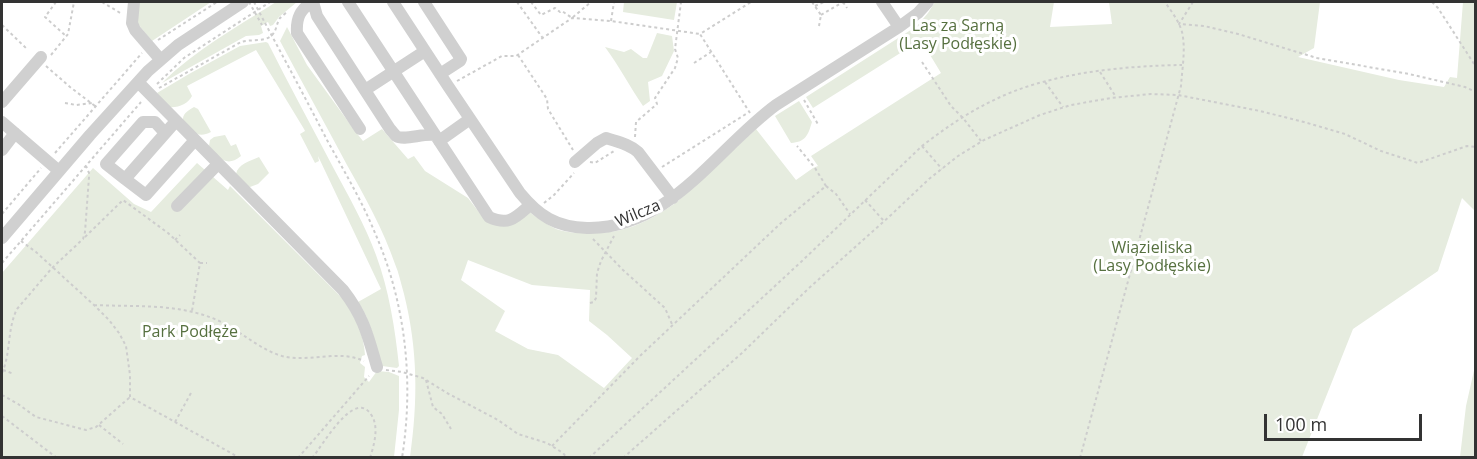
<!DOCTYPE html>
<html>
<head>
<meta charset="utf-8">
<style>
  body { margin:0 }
  #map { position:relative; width:1477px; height:459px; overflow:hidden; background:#fff; font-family:"Open Sans",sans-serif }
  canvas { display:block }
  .frame { position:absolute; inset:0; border:3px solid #333; pointer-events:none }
  .scale { position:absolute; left:1264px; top:414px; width:158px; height:27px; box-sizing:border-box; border:3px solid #333; border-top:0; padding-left:8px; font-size:18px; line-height:21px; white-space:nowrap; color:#333; -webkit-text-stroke:4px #fff; paint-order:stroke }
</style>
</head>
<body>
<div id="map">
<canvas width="1477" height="459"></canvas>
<div class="frame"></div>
<div class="scale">100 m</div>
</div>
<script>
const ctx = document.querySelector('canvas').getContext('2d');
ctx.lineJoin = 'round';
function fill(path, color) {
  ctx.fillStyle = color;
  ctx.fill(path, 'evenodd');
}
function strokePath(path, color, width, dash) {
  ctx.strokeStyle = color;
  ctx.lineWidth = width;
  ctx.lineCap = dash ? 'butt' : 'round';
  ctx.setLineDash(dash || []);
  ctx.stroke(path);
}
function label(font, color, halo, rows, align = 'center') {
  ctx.font = font + ' "Open Sans",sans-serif';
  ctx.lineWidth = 6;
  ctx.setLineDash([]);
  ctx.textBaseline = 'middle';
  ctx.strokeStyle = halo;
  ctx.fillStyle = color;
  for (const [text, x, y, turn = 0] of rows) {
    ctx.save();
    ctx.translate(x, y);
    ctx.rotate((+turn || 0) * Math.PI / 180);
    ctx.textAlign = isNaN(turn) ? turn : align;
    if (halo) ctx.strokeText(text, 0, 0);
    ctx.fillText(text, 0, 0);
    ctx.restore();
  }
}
const green = new Path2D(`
  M138,2H211L152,41L138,24Z
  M276,2H297L279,17L273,25L270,26L268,22L261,26L263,33L259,35L246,36L162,83C195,50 237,27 276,2Z
  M624,2H677L674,20L623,12Z
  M935,2H1054L1050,27L1112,24L1109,2H1320L1314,48L1298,57L1399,80L1444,87L1450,77L1457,78L1463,2H1475V211L1462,198L1438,271L1353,329L1302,457H410C418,401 418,350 404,294C401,284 399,273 395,264C383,229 365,197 347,165C325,124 302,82 280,41L287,27L307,65L355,131L363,141L382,129L408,159L414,156L425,171L468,198L485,220L528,211C537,218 546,224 556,229C567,233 578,233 589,233C625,234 648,222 677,202L756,129L796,180L813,168L818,166L811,156L941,73L921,40L813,108L806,97L917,26L928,13ZM468,260L532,285L590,290L589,321L607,335L632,358L604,388L558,355L528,349L495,331L505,311L461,280Z
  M657,33L672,36L674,51L662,76L648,82L650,101L643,106C630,87 619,66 605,47L624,52L631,49L643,58H647Z
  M266,42L268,43C289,85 312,127 334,169C349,197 365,225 376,255C389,290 395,328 399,366L397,368L382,366C375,344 371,320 358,302L381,289L318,156L319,161L315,163L300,134L305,131L304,129L256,50L187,86L192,96C188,104 178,108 169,107L157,93L189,74L240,46Z
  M799,101L812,122C808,135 806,142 791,143L775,116Z
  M194,107L198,109L211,132C197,139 193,131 183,122C182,114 187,111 194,107Z
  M225,135L231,146L236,144L241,156C226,168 220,158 209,146L210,140L214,137Z
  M259,157L269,173L258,184L250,187L246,185L236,174C238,164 250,161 259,157Z
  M197,163L228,190L230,186L344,300C355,317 364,335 365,355L362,356L360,363L365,367L364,377L369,382L377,371L389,372L399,376V410L394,457L2,458V273L93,168L134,204L151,212Z
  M1475,366V457H1460L1466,406Z`);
const path = new Path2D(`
  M56,2L45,17L66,36
  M102,2L122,14
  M517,2L542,37
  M531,2L541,15L555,8L560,12L562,11L572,18L591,2
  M812,2L821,15L819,26
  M843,2L847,8
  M1193,2L1179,24L1204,26L1238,34L1317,58L1409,74L1465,87L1476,92
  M1432,2L1438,8L1476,67
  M815,6L824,2
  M821,15L843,2
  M611,21L614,2
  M265,23C286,62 307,101 327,140C344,171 362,201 375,233C406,304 414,382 402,458
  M2,25L27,49
  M158,40L217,2
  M51,55L68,34L74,2
  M518,55L547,99L548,109L573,150
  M922,62L951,106L963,118L981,141
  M694,63L711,52
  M46,66L70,87L95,106
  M1100,72L1116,97
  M457,81L502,56H516L572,18L611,21L700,34
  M1045,82L1063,107
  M157,84L184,58L270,2
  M159,88L241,42C250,39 264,42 271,36C277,31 276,24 280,18C281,17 287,12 288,11
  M804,100L819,126
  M65,103L76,105L92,103
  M750,113L700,34L751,2
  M635,137L636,122L657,104L655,98L675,68L678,58L675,49L681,2
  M922,146L942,169
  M55,153L142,53
  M590,162L595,163L614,151
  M662,167L746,114
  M826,186L836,194L850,214
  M865,200L884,221
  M544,203L554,195L574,173
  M2,214L41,168
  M85,237L123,200L168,233L200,263L192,311
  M593,239L623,270L665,308L672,324
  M175,240L180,235
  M21,241L36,252L94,305L109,320L119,333L126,346L130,375V397L240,458
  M2,263L141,102
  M200,263H207
  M590,303L594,302L596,298L597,273L601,261L614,236
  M94,305C136,307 178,303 217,320C240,330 258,349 282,356C309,363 338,349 364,361
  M3,370L14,374
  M386,370L402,372L423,378L447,393L498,420L518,434L547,443L563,453L567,458
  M2,373C11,353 7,329 17,309L52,268L83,239L85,232L89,177V173L86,166
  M426,380L433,407L442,414L451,429
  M2,395L18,404L36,417L86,430L96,427L130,397
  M2,416L57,458
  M175,422L191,393
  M99,425L123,444
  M552,446L641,355L781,223L826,186L815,168L797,146
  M298,458L369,376
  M312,458C322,447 355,386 372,416C379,428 374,445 370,458
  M589,458L802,261L922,146C944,129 967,113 992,101C1047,73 1122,66 1182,65
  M623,458L742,353L808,289L891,215L929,179L958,156L984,140L1040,115L1071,105L1111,98L1151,94L1178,95L1260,111L1304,122L1345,134L1381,151L1418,163L1467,146L1476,147
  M1080,458L1181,86C1182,69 1186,49 1182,32C1179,21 1171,11 1165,2`);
const minor = new Path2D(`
  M134,2L132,23L135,30L160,59
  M313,2L317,16L390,129C392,131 394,134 396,136C404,141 423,133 435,135
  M314,2C300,8 296,18 297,33L360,129
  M348,2L489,217C509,226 515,218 530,205
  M393,2L448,86L520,193C539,216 556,227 587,228C669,230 716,149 776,105L899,27L918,13L928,2
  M424,2L461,59L460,61L440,74
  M882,2L899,27
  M138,82L343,290C364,317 368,336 377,367
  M365,90L425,51
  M2,102L41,57
  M176,121L125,179L146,195L195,140
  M2,122L59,171
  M439,141L470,119
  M2,150L15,133
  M575,162L597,143L606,138C618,142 629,144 638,152L673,198
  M125,179L106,164L143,122H155L165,133
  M177,206L218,164
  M2,238L90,135L148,71L178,45L243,2`);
const pathBridge = new Path2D(`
  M249,2L262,25
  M254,2L265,23`);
const parkNames = [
  ["Las za Sarną",958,26],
  ["(Lasy Podłęskie)",958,44],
  ["Wiązieliska",1152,248],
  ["(Lasy Podłęskie)",1152,266],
  ["Park Podłęże",190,332]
];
const streetNames = [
  ["Wilcza",638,214,-23]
];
fill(green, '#e6ecdf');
strokePath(path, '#cdcdcd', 2, [3, 3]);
strokePath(minor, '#d0d0d0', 12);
strokePath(pathBridge, '#cdcdcd', 2, [3, 3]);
label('16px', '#56703f', '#fff', parkNames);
label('16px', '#333', '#fff', streetNames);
</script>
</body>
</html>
